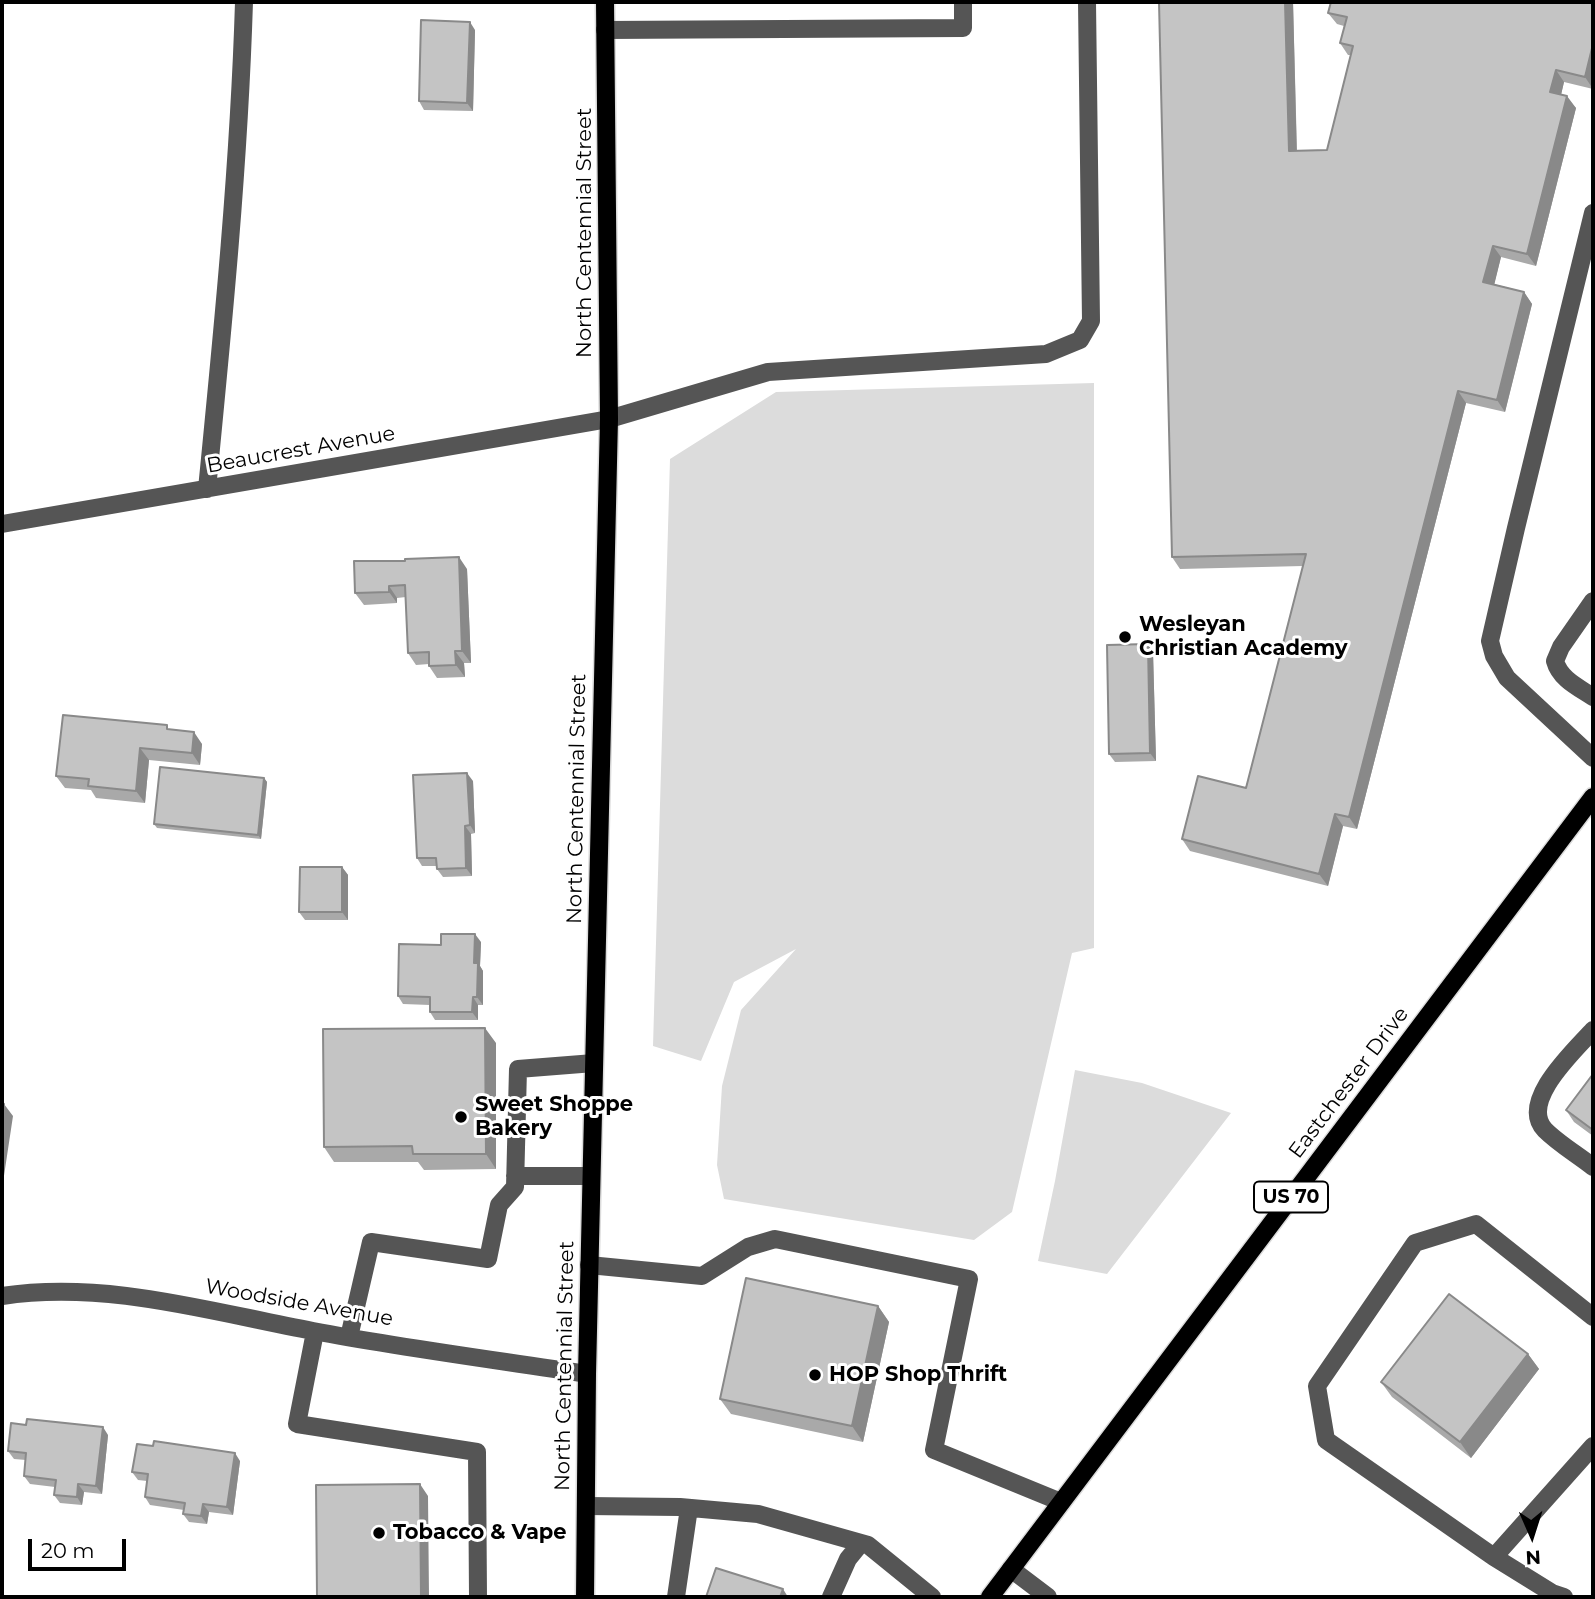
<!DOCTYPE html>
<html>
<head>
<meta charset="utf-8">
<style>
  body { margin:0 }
  #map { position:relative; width:1595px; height:1599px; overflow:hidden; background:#fff; font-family:Montserrat,sans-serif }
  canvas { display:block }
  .frame { position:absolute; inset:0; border:4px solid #000; pointer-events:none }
  .north { position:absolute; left:1497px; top:1501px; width:70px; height:70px; -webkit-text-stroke:5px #fff; paint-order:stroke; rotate:177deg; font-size:19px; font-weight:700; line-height:28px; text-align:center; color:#000 }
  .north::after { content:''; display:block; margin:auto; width:24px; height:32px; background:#000; clip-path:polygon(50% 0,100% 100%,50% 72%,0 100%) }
  .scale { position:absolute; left:28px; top:1539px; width:98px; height:32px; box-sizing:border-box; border:4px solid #000; border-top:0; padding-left:9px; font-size:21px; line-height:24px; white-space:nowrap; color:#000; -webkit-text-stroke:5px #fff; paint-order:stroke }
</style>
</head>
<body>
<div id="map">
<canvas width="1595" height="1599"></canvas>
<div class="frame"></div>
<div class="north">N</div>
<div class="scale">20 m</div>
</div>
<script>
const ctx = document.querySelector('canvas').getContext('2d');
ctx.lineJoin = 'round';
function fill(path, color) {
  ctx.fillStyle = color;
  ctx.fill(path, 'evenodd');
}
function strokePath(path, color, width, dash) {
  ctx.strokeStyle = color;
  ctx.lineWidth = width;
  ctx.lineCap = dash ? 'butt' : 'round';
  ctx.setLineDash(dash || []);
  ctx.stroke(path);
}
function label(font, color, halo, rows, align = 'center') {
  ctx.font = font + ' Montserrat,sans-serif';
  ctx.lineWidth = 6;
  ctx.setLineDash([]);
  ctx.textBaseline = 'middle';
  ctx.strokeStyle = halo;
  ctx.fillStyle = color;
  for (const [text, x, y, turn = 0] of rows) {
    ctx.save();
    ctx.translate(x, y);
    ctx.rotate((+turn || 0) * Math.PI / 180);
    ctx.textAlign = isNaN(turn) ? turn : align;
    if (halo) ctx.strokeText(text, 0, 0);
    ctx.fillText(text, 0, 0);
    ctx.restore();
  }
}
const green = new Path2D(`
  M1094,383V948L1072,953L1012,1212L974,1240L724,1199L717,1165L722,1086L741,1010L796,949L734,982L701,1061L653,1046L670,459L776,392Z
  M1075,1070L1142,1083L1231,1113L1107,1274L1038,1261L1055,1181Z`);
const minor = new Path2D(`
  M605,30L963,28V2
  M1593,213L1516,528L1490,641L1494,656L1507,678L1593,758
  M207,489C223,327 239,165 244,2
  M2,524L609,419L768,372L1046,354L1080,340L1091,321L1087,2
  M1593,601L1561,647L1555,661C1560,679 1578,687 1593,697
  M1593,1030C1575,1050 1518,1102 1545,1130C1559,1144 1578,1155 1593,1167
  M515,1176H591
  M589,1265L702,1276L748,1247L775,1239L969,1279L934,1450L1061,1502
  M2,1296C106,1280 211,1312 313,1331C403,1348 496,1360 587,1374
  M315,1332L297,1424L477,1452L478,1597
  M349,1337L371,1242L488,1259L499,1205L515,1187L518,1069L594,1063
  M586,1506L680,1507L758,1514L868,1545L932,1597
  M1494,1557L1593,1446
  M1011,1569L1048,1597
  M676,1597L689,1508
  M831,1597L848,1559L861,1543
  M1564,1597L1552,1593L1494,1557L1326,1440L1317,1386L1415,1243L1476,1224L1593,1317`);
const major = new Path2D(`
  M585,1597L587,1374L609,419L605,2
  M990,1597L1593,797`);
const wall = new Path2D(`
  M1159,2H1293L1297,151L1327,150L1351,55H1348L1340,43L1344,26L1337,24L1328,13L1593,2V89L1564,82L1561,94L1576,108L1536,266L1501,257L1494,284L1524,292L1532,304L1505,412L1466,403L1357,829L1343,826L1328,886L1190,851L1182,839L1246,788L1303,566L1180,569L1172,557Z
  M475,30L473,111L424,110L419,101Z
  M467,569L471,663H464L465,677L437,678L429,666V664L416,665L408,653L406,597L397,598V603L364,605L355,593Z
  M1148,644L1153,652L1156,761L1115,762L1109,754Z
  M170,729L202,744L200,765L149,760L145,803L96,798L91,790L65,788L56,776Z
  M264,778L267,782L261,839L157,828L154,824Z
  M473,781L475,833L471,834L472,876L443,877L437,869V866H422L417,858Z
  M342,867L348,875V920H305L299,912Z
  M481,942L480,966L483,971V1005H478V1020H435L430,1012V1005L403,1004L398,996L441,945Z
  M496,1043V1169L424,1170L418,1162H334L324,1147Z
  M1593,1074V1136L1574,1122L1566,1110Z
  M878,1306L889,1322L863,1442L731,1414L720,1399Z
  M1528,1354L1539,1369L1471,1458L1392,1397L1381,1382Z
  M108,1435L102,1494L84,1492L82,1505L60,1503L54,1495L55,1487L30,1484L24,1476L26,1460L14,1459L8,1451Z
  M240,1461L233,1515L209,1512L207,1524L189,1522L183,1514L184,1510L150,1505L145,1497L147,1481L138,1480L132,1472Z`);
const shadedWall = new Path2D(`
  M1285,2H1293L1297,163L1289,151Z
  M470,22L475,30L473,111L467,103Z
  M1593,44V89L1585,77Z
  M1556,70L1564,82L1559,104L1550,92Z
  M1567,96L1576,108L1536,266L1527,254Z
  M1493,246L1501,257L1492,294L1483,282Z
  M1524,292L1532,304L1505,412L1497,400Z
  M1458,391L1466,403L1357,829L1349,817Z
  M459,557L467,569L471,663L462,651Z
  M389,586L397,598V603L389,592Z
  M1148,644L1153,652L1156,761L1150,753Z
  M455,651L464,663L465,677L456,665Z
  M194,732L202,744L200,765L192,753Z
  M140,748L149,760L145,803L136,791Z
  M467,773L473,781L475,833L470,825Z
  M264,778L267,782L261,839L258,835Z
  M1335,814L1343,826L1328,886L1319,874Z
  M465,826L471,834L472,876L466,868Z
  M342,867L348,875V920L342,912Z
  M475,934L481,942L480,966L483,971V1005L477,997L474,963Z
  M473,997L478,1005V1020L472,1012Z
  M485,1028L496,1043V1169L486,1154Z
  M4,1104L13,1116L2,1189V1121Z
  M878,1306L889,1322L863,1442L852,1426Z
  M1528,1354L1539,1369L1471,1458L1460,1442Z
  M103,1427L108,1435L102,1494L96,1486Z
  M235,1453L240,1461L233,1515L227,1507Z
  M78,1484L84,1492L82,1505L77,1497Z
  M420,1484L428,1496L429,1597H421Z
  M203,1504L209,1512L207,1524L201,1516Z
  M783,1589L788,1597H780Z`);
const building = new Path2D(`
  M1159,2H1285L1289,151L1327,150L1353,46L1340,43L1347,17L1328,13L1331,2H1593V44L1585,77L1556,70L1550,92L1567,96L1527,254L1493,246L1483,282L1524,292L1497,400L1458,391L1349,817L1335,814L1319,874L1182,839L1198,776L1246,788L1306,554L1172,557Z
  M421,20L470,22L467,103L419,101Z
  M459,557L462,651H455L456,665L429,666V652L408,653L405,585L389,586V592L355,593L354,561H405V559Z
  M1148,644L1150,753L1109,754L1107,645Z
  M63,715L167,725V729L194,732L192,753L140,748L136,791L88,786L89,779L56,776Z
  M160,767L264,778L258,835L154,824Z
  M467,773L470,825L465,826L466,868L437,869L436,858H417L413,775Z
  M300,867H342V912H299Z
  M441,934H475L474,963H478L477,997H473L472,1012H430V997L398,996L399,944L441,945Z
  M485,1028L486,1154H413L412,1146L324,1147L323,1029Z
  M1593,1074V1130L1566,1110Z
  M2,1103L4,1104L2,1121Z
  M746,1278L878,1306L852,1426L720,1399Z
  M1449,1294L1528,1354L1460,1442L1381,1382Z
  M27,1419L103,1427L96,1486L78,1484L77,1497L54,1495L56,1480L24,1476L26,1453L8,1451L11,1423L26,1425Z
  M154,1441L235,1453L227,1507L203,1504L201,1516L183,1514L185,1503L145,1497L148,1474L132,1472L137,1444L153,1446Z
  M420,1484L421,1597H317L316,1485Z
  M716,1568L783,1589L780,1597H706Z`);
const markers = [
  [1125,637,7,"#000"],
  [461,1117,7,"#000"],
  [815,1375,7,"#000"],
  [379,1533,7,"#000"]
];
const shields = [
  [1291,1197,74]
];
const shieldNames = [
  ["US 70",1291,1197]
];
const streetNames = [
  ["North Centennial Street",585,233,-90],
  ["Beaucrest Avenue",301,450,-10],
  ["North Centennial Street",577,799,-89],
  ["Eastchester Drive",1349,1083,-53],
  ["Woodside Avenue",299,1303,10],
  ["North Centennial Street",565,1366,-89]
];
const poiNames = [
  ["Wesleyan",1139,625],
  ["Christian Academy",1139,649],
  ["Sweet Shoppe",475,1105],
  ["Bakery",475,1129],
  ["HOP Shop Thrift",829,1375],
  ["Tobacco & Vape",393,1533]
];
fill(green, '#dcdcdc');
strokePath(major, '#dbdbdb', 21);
strokePath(minor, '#555', 18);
strokePath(major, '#000', 18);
fill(wall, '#a9a9a9');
fill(shadedWall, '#898989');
fill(building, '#c4c4c4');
strokePath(building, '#898989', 2);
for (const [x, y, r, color] of markers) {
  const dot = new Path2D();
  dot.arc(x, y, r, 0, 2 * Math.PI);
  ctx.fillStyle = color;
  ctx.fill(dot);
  strokePath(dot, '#fff', 2.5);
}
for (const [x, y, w] of shields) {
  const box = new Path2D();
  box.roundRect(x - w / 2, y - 15.5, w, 31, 5);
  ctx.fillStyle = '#fff';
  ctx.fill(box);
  strokePath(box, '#000', 2);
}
label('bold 19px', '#000', null, shieldNames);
label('21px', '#000', '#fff', streetNames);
label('bold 21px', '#000', '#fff', poiNames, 'left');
</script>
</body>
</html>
